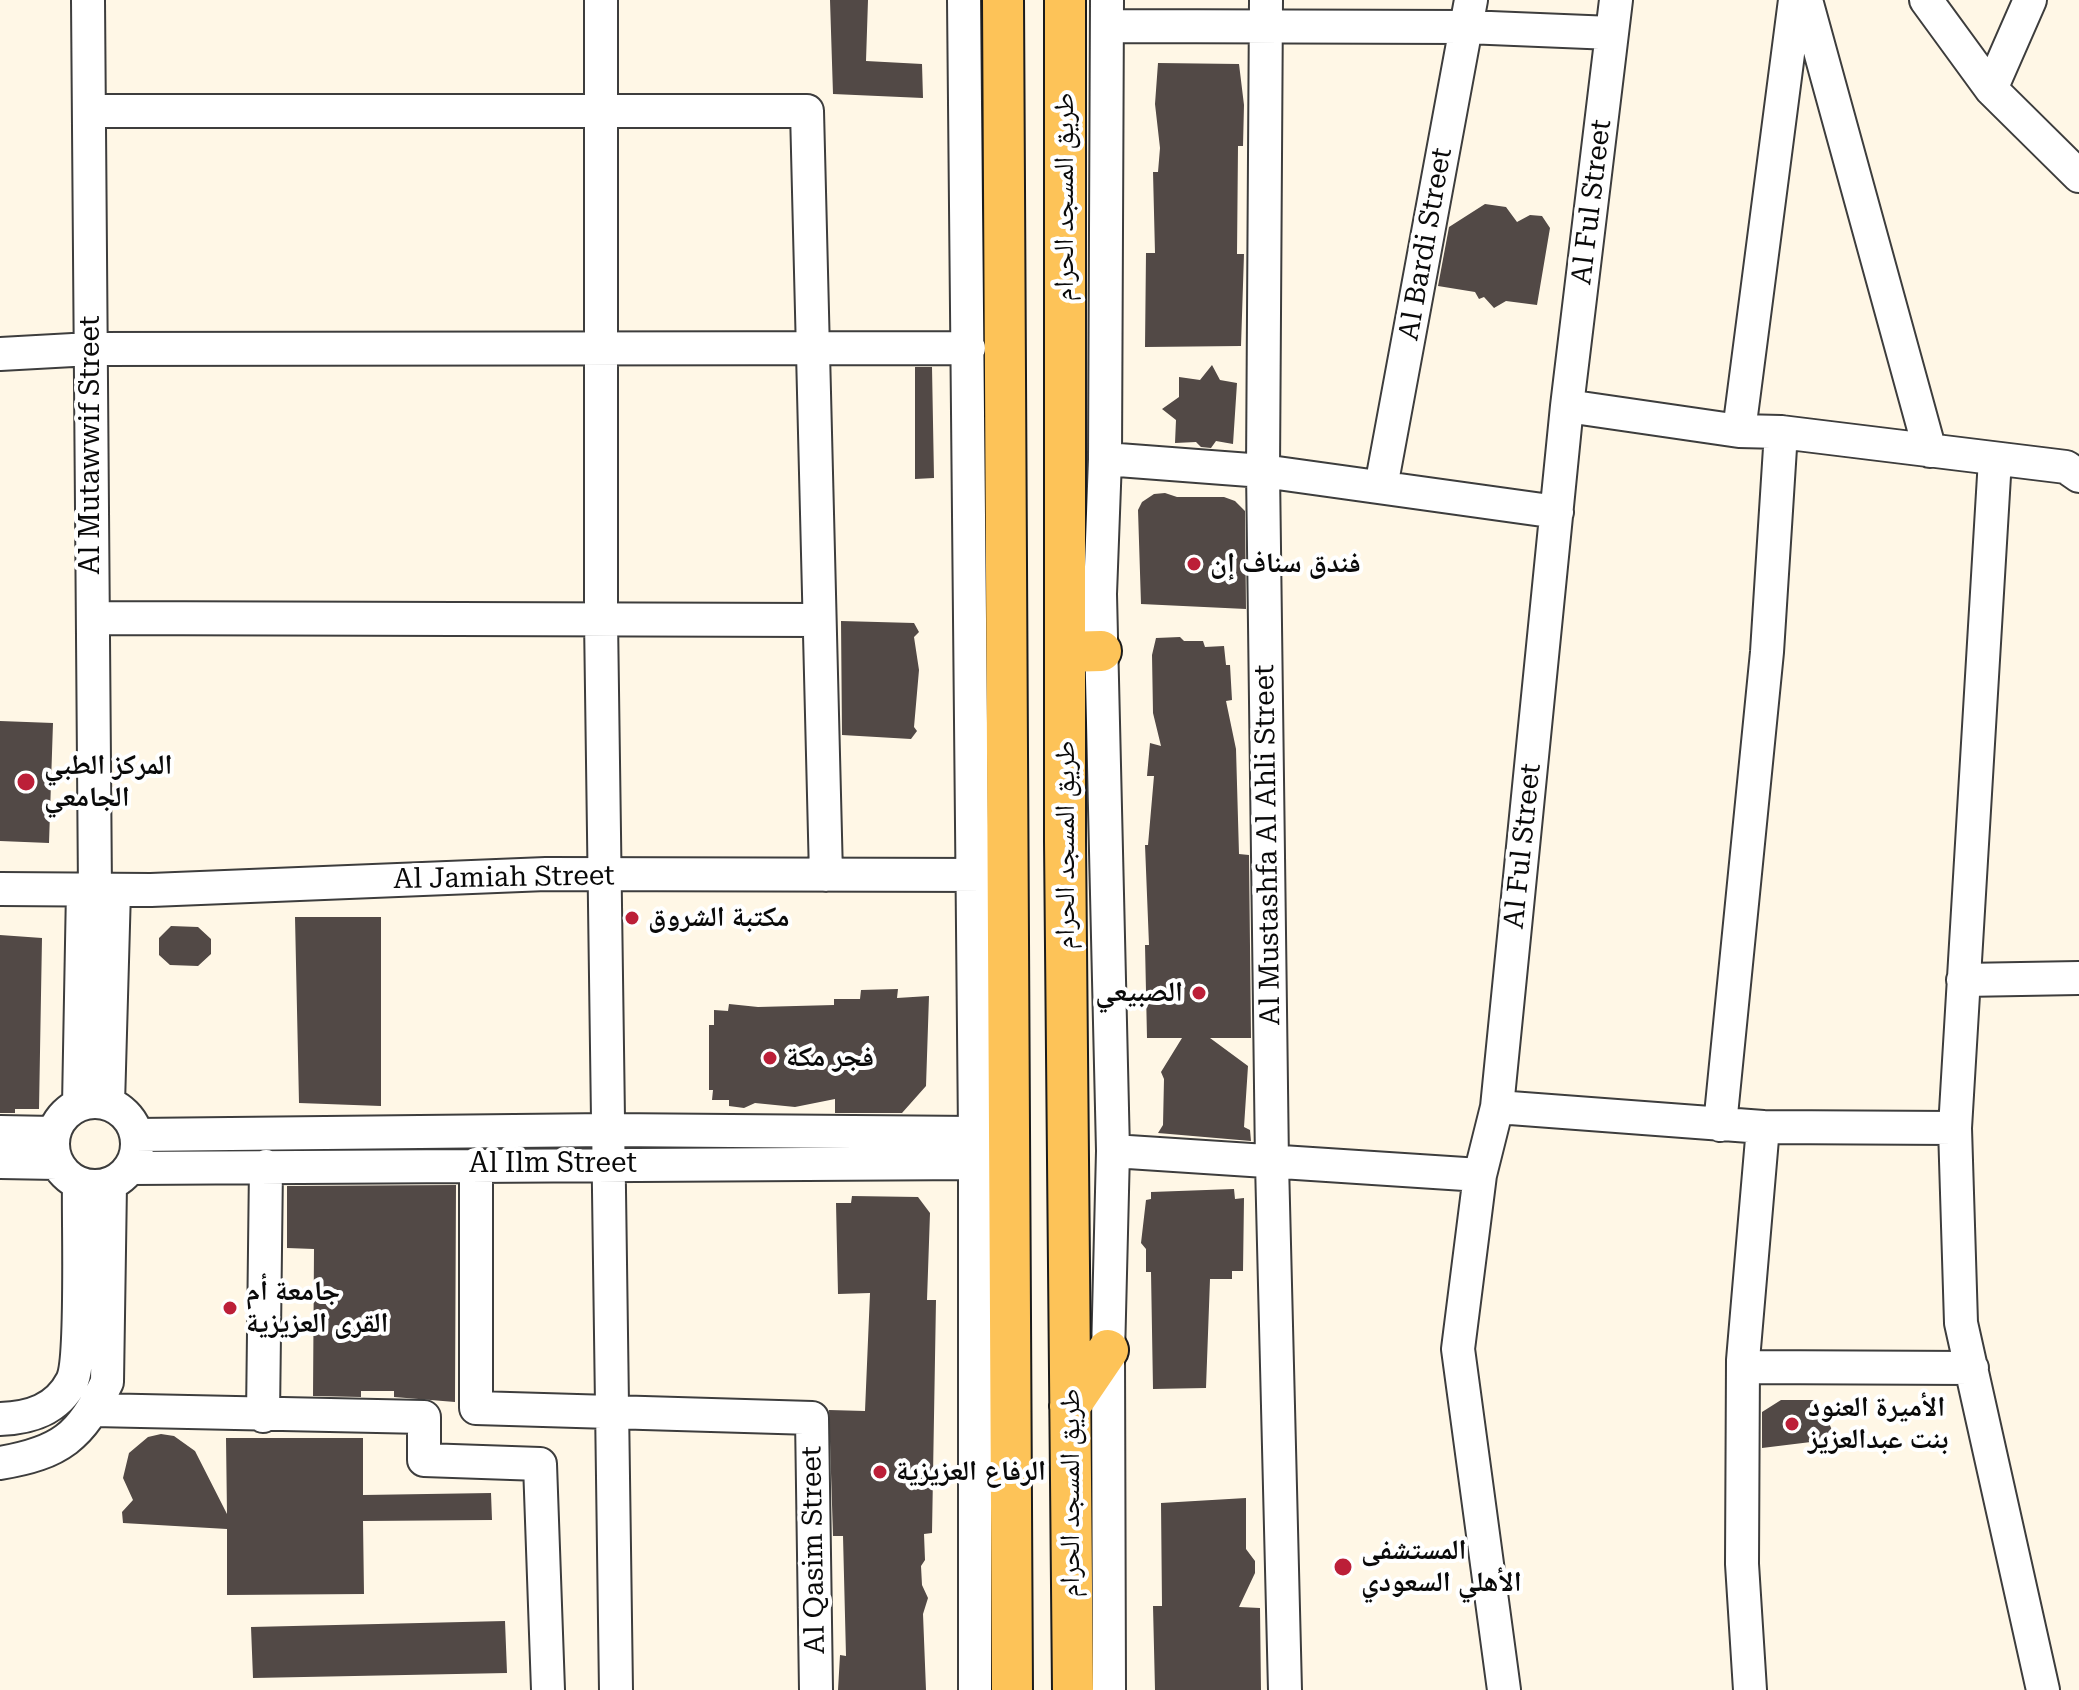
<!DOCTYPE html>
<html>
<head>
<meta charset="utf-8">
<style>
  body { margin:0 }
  canvas { display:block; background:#fff7e6 }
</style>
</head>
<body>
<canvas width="2079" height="1690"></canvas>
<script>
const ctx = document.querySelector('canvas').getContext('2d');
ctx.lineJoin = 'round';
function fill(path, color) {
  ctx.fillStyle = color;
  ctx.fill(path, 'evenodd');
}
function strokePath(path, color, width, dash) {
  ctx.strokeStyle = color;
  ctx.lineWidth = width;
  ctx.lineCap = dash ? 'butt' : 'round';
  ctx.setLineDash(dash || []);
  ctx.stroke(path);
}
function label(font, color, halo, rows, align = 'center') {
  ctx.font = font + ' "Roboto Serif","Noto Naskh Arabic",serif';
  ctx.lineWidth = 8;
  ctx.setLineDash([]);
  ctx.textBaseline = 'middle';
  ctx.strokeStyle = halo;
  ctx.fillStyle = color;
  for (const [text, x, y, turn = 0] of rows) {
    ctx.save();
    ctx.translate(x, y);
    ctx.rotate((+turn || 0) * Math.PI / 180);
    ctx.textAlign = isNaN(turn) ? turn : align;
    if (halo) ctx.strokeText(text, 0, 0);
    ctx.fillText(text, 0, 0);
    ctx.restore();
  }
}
const building = new Path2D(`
  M830,0H868L866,61L922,64L923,98L833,94Z
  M1158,63L1239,64L1244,105L1243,146H1238L1237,254H1244L1241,346L1145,347L1146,253H1155L1153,172H1158L1160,148L1155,104Z
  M1485,204L1506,207L1517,222L1530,215L1542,216L1550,228L1537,305L1506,301L1494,308L1484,297L1479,299L1475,292L1438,286L1449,227Z
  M1212,365L1220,380L1237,383L1233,444L1216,441L1211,448L1201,447L1196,442L1175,443L1176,420L1162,409L1179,397V377L1200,380Z
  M915,367H932L934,478L915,479Z
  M1165,493L1177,497H1224L1235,501L1245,511L1246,609L1141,604L1138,510L1142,502L1154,494Z
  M841,621L914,623L919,632L914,637L919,670L914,727L917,731L911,739L842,735Z
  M1180,637L1184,641H1203L1205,647L1224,646L1226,665H1230L1232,700L1226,701L1236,749L1239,854L1249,855L1251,1038H1210L1248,1066L1244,1127L1250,1130L1251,1141L1158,1133L1163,1125L1164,1079L1161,1072L1182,1038H1147L1145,945H1149L1145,845H1148L1154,776H1147L1150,743L1161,746L1153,713L1152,655L1156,638Z
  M0,721L53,723L49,843L0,841Z
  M295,917H381V1106L299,1103Z
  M171,926L198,927L211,939V954L198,966L170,965L159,955V938Z
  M0,935L42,938L39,1109H15V1113H0Z
  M898,989L897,998L929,996L926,1086L902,1113H835V1099L795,1107L755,1103L744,1108L729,1106V1100H712L713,1090H709V1025H714V1010L728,1011L729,1004L758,1007L834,1005V999H860L861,990Z
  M456,1185L455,1402L394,1397V1391H361V1397L313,1396L314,1249L287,1248V1186Z
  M1234,1189L1235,1199L1244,1198L1243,1271H1232V1279H1210L1206,1388L1153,1389L1151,1272H1146V1249L1141,1243L1146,1200L1151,1199V1192Z
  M852,1196L918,1197L930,1213L927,1300H936L932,1533L924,1534L925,1560L921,1566L922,1585L928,1598L923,1614L926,1690H838L840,1655L846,1656L843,1536H833L829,1410L865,1411L870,1293L838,1294L836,1203H851Z
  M1781,1400H1818L1833,1432L1819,1441L1762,1448V1412Z
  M161,1434L174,1436L195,1451L227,1514L226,1438H363V1495L491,1493L492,1520L363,1521L364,1594L227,1595V1529L123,1523L122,1512L133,1500L123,1478L129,1453L148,1437Z
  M1246,1498V1549L1255,1561V1573L1239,1607L1260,1608L1261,1690H1155L1153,1606H1162L1161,1503Z
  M505,1621L507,1673L253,1678L251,1627Z`);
const minor = new Path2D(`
  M88,0L95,890
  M601,0V619L616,1690
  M964,0L975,1133V1690
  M1107,0L1105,459L1100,594L1113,1151L1108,1355L1109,1690
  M1266,0L1263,471L1272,1163L1285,1690
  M1806,0L1930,451
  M1926,0L1991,89L2079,176
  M1107,26L1466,27L1612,33
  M1991,89L2030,0
  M89,111H807L826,875
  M0,354L91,349L969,348
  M1567,406L1739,431L1781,432L2066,467L2079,476
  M1739,431L1795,0
  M1105,459L1263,471L1557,512
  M1995,459L1955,1128L1961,1323L2043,1690
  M1381,487L1471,0
  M93,618L819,620
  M0,889L151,890L546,874L992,875
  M1963,980L2079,978
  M53 1144a42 42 0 1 1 84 0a42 42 0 1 1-84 0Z
  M108,1104L114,890
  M79,1105L83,890
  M1497,1107L1763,1127L1955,1128
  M1720,1125L1767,652L1781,432
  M0,1132L54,1133
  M136,1135L609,1130L975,1133
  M1113,1151L1480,1175
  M0,1162L57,1163
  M476,1164V1408L812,1418L816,1690
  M131,1168L975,1163
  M1743,1367L1972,1368
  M94,1410L424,1417V1460L540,1464L548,1690
  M263,1416L266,1166
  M0,1419C30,1418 57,1410 72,1381C83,1359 78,1218 79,1184
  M0,1463C60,1453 81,1437 107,1382L110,1184
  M1504,1690L1458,1349L1480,1175L1497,1107L1567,406L1616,0
  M1750,1690L1742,1564L1743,1360L1763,1127`);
const major = new Path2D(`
  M1003,0L1012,1690
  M1065,0V841L1073,1690
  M1065,652L1101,651
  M1070,1406L1108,1350`);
const markers = [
  [1194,564,8,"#bc1f38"],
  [26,782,10,"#bc1f38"],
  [632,918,8,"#bc1f38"],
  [1199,993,8,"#bc1f38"],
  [770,1058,8,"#bc1f38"],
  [230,1308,8,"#bc1f38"],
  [1792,1424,8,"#bc1f38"],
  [880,1472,8,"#bc1f38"],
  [1343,1567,10,"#bc1f38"]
];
const streetNames = [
  ["طريق المسجد الحرام",1065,197,-90],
  ["Al Ful Street",1592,202,-83],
  ["Al Bardi Street",1426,244,-80],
  ["Al Mutawwif Street",91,445,-90],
  ["طريق المسجد الحرام",1066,845,-90],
  ["Al Mustashfa Al Ahli Street",1268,845,-91],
  ["Al Ful Street",1523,846,-84],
  ["Al Jamiah Street",504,878,-1],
  ["Al Ilm Street",553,1164],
  ["طريق المسجد الحرام",1071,1493,-90],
  ["Al Qasim Street",814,1550,-91]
];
const poiNames = [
  ["فندق سناف إن",1210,564],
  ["المركز الطبي",44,766],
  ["الجامعي",44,798],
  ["مكتبة الشروق",648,918],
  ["الصبيعي",1183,993,"right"],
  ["فجر مكة",786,1058],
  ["جامعة أم",246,1292],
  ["القرى العزيزية",246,1324],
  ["الأميرة العنود",1808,1408],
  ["بنت عبدالعزيز",1808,1440],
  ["الرفاع العزيزية",896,1472],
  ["المستشفى",1361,1551],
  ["الأهلي السعودي",1361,1583]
];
fill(building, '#524946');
strokePath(minor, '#3d3d3d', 36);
strokePath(major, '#1b1b1b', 44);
strokePath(minor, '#fff', 32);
strokePath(major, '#fdc358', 40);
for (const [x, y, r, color] of markers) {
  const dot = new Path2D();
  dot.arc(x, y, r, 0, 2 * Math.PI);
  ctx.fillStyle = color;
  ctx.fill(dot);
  strokePath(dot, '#fff', 3);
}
label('28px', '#0a0a0a', '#fff', streetNames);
label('bold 28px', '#0a0a0a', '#fff', poiNames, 'left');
</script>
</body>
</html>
